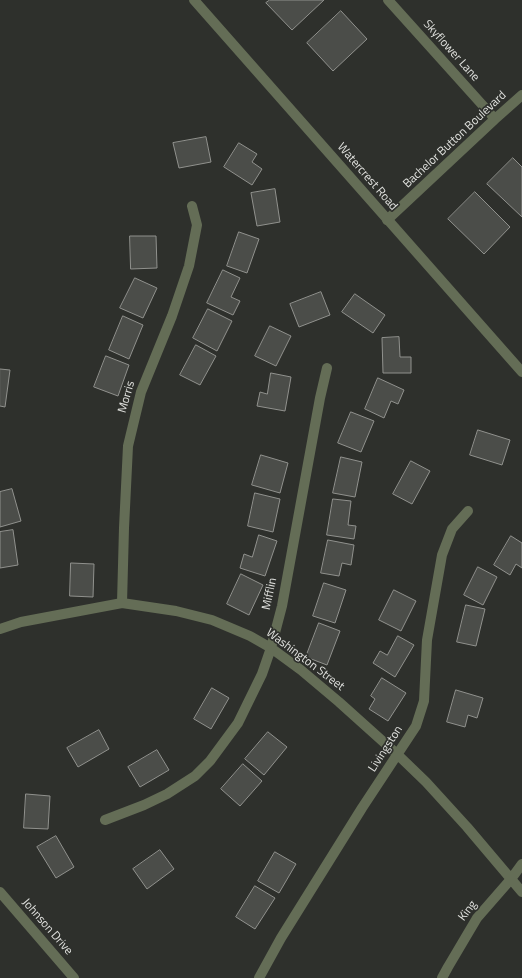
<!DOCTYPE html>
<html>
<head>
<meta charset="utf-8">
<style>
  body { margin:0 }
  canvas { display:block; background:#2e302c }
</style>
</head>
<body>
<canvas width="522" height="978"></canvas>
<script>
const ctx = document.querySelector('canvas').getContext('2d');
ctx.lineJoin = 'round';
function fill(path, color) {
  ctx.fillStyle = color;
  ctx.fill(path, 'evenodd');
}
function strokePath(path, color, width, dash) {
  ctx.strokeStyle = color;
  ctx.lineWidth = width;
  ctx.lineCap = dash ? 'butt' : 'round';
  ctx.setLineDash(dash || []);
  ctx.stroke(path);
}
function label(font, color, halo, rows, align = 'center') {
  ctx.font = font + ' "Titillium Web",sans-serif';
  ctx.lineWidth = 3.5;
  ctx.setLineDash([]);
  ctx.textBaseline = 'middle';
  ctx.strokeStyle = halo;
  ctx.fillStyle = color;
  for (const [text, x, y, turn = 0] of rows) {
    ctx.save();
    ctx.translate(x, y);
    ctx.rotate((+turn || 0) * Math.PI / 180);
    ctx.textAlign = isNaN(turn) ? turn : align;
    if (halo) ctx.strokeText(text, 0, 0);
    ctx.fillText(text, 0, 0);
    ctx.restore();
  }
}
const building = new Path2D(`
  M270,0H324L292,30L266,3Z
  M341,11L367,39L333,71L307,43Z
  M206,137L211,162L179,168L173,143Z
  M239,143L257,154L252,162L262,169L252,185L224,167Z
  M513,158L522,167V217L487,184Z
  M275,189L280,222L257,226L251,193Z
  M475,192L510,227L484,254L448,219Z
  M239,232L259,239L247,273L227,266Z
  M130,236H156L157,268L131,269Z
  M223,270L240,278L231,297L240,301L233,315L207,303Z
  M135,278L157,288L143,318L120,308Z
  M321,292L330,315L299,327L290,304Z
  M355,294L385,315L373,333L342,312Z
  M208,309L232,321L217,351L193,338Z
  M123,316L143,325L129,359L109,350Z
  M270,326L291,336L276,366L255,356Z
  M399,337L400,357H411V373H383L382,338Z
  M196,345L216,356L200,385L180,375Z
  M106,356L129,365L118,396L94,387Z
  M0,369L10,370L5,407L0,406Z
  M271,373L291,377L285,411L257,406L260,392L267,394Z
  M378,378L404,390L398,404L391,401L384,418L365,409Z
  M351,412L374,421L361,452L338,443Z
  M478,430L510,440L502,465L470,455Z
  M261,455L288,463L280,493L252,485Z
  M341,457L362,462L355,497L333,493Z
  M411,461L430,471L412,504L393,494Z
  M12,489L21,521L0,527V492Z
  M255,493L280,499L273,532L248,526Z
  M333,499L351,501L348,525L356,526L354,539L327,535Z
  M13,530L18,565L0,568V532Z
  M259,535L277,541L265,576L240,568L244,554L252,557Z
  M511,536L522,543V568L516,564L510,575L494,565Z
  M328,540L354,545L351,565L342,563L339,576L321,573Z
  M71,563L94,564L93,597L70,596Z
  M478,567L497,577L483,605L464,595Z
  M241,574L263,585L249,615L227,604Z
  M324,583L346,590L335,623L313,616Z
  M394,590L416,601L401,631L379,620Z
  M466,605L485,609L476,646L457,642Z
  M319,623L340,631L327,665L306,657Z
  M398,636L414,645L395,677L373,663L380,651L387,655Z
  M382,678L406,693L388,721L369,709L375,699L371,696Z
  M212,688L229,698L211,729L194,719Z
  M456,690L483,698L477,718L468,715L465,727L447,722Z
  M99,730L109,749L78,767L67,748Z
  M268,732L287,747L264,775L245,759Z
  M157,750L169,770L140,787L128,767Z
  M243,764L262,781L240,806L221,789Z
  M26,794L50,796L48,829L24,828Z
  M56,836L74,867L56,878L37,847Z
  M160,850L174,869L147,889L133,869Z
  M275,852L296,864L279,893L258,881Z
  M255,886L275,898L255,929L236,917Z`);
const minor = new Path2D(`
  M388,0L495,119
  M387,220L495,119L522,95
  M122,603L124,528L128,446L141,392L172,316L189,266L197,225L192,206
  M0,629L21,622L122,603L176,611L212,620L250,636L271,648L301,670L339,702L398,755L426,782L467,827L522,892
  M105,820L144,805L167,794L195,776L210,761L238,723L262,674L271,648L282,606L320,398L327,368
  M259,978L281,938L362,808L416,726L424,701L427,640L442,555L452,529L468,511
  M442,978L448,967L477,918L511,879L522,864`);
const tertiary = new Path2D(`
  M194,0L522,372
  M0,892L74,978`);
const streetNames = [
  ["Skyflower Lane",451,51,48],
  ["Bachelor Button Boulevard",455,140,-43],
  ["Watercrest Road",367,177,49],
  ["Morris",127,397,-74],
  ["Mifflin",270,594,-78],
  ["Washington Street",305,660,37],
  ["Livingston",386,749,-57],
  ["King",468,911,-53],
  ["Johnson Drive",47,927,49]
];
fill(building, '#4b4d49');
strokePath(building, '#90918d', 1);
strokePath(minor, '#646d56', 10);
strokePath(tertiary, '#646d56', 10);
label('12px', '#e1e2df', '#2e302c', streetNames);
</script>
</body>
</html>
